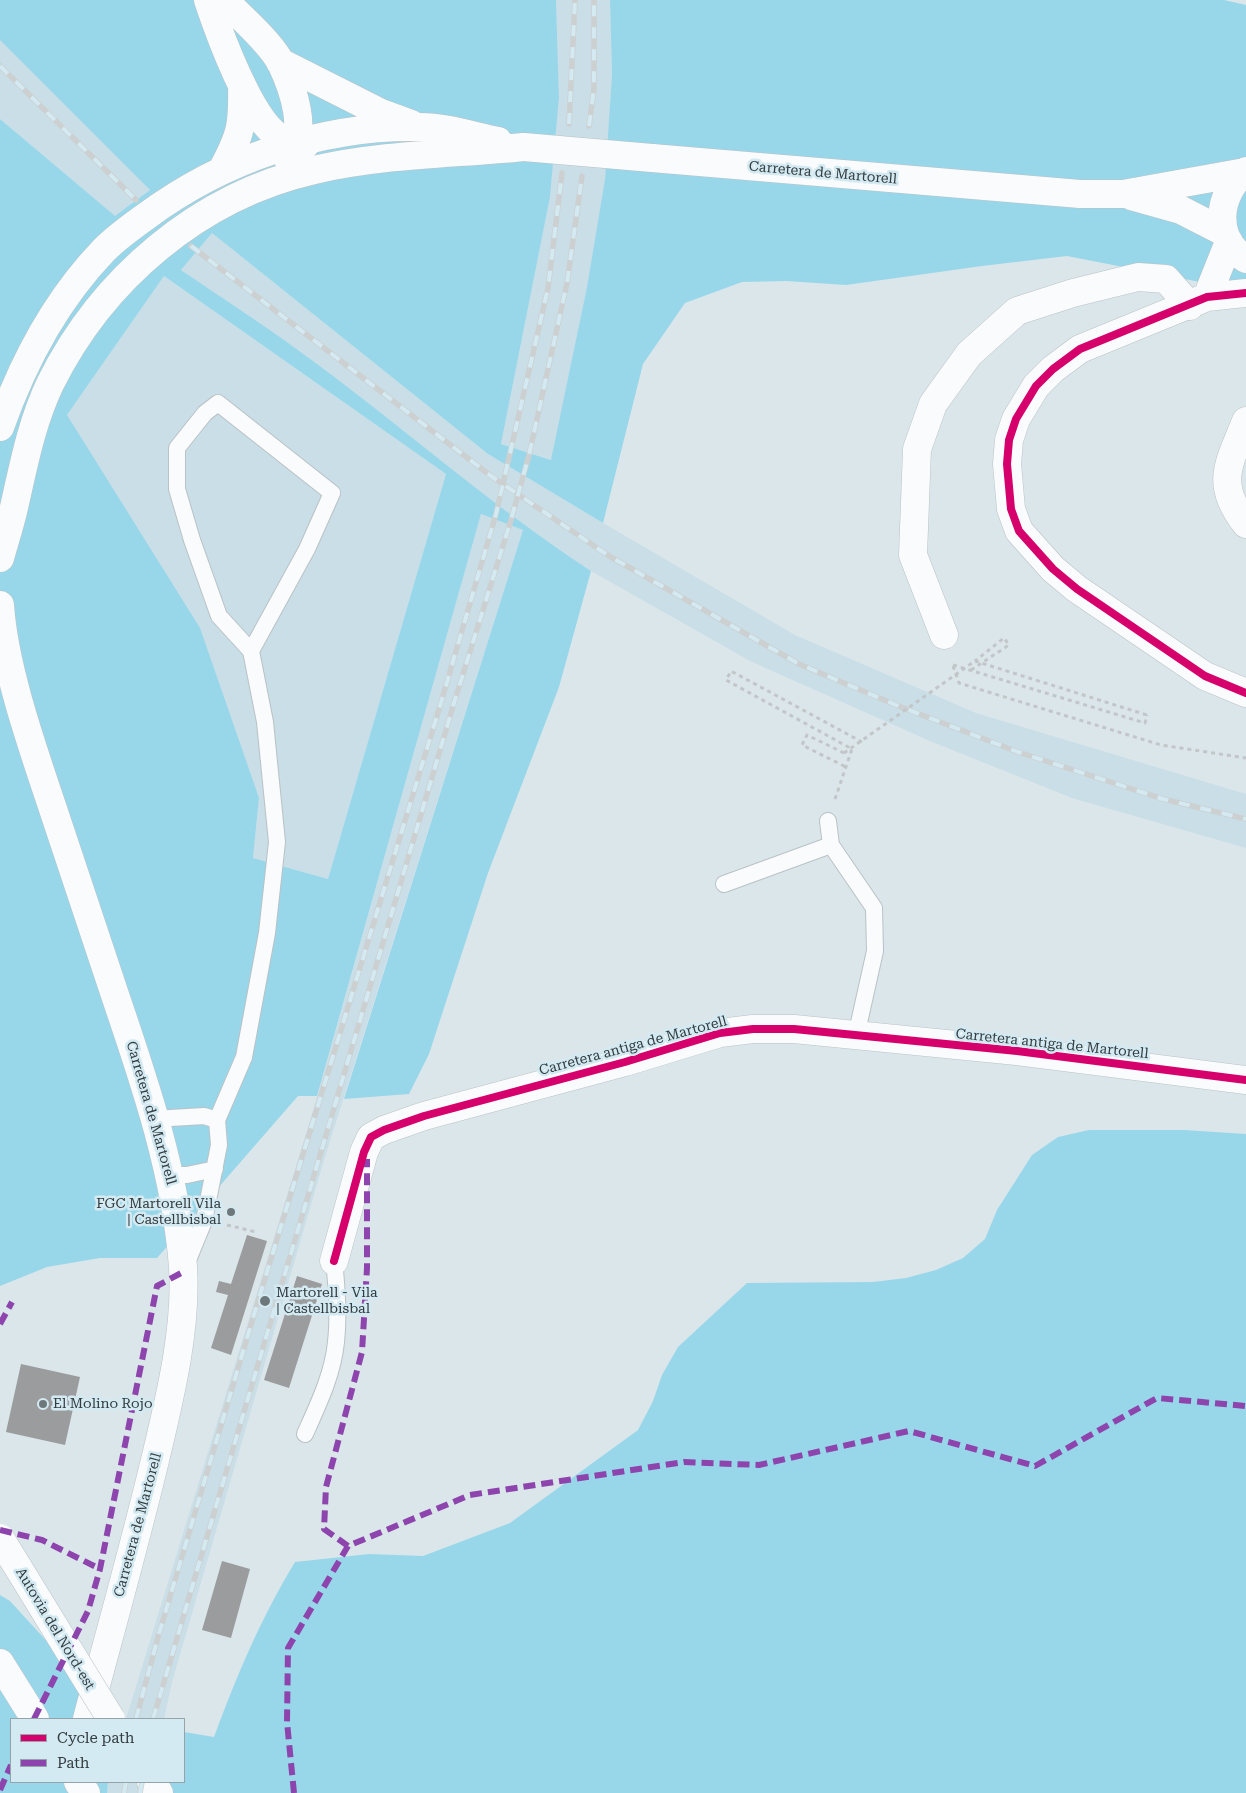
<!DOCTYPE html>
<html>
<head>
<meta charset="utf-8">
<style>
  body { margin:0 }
  #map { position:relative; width:1246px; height:1793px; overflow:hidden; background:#dbe6eb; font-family:"Roboto Serif",serif }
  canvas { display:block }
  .legend { position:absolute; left:10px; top:1718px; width:175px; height:65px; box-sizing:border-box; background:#d4eaf2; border:1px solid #94a4aa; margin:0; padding:6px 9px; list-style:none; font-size:15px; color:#333c3f }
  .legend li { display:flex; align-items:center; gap:10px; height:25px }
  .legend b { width:25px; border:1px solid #94a4aa }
</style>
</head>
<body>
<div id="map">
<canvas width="1246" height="1793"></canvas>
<ul class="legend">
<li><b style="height:6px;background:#d6006c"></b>Cycle path</li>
<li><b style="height:6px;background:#8e44ad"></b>Path</li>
</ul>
</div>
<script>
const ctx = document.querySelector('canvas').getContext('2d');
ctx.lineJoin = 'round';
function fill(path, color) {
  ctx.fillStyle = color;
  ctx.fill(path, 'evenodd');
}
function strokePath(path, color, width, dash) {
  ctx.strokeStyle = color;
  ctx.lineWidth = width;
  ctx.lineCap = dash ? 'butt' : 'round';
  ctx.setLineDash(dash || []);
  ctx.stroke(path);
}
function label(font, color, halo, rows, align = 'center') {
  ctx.font = font + ' "Roboto Serif",serif';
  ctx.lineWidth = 5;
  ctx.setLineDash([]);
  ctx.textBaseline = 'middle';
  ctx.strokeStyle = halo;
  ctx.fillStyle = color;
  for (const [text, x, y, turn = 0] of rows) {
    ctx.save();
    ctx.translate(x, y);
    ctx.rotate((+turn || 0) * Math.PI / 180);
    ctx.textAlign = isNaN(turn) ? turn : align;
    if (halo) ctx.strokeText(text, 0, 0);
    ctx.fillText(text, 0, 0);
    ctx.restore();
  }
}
const built = new Path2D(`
  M556,0H610L612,74L605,179L587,287L552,460L501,444L550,197L559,98Z
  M0,40L150,190L115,217L0,119Z
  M212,233L488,454L603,523L795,635L976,713L1246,794V848L1072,798L930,741L752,662L591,571L549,544L181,270Z
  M164,276L446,474L328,879L253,858L259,798L67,415Z
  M481,514L523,530L324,1160L172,1682L164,1719H126L313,1111Z
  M108,1782H151L149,1793H107Z`);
const green = new Path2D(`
  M0,0H556L559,98L550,197L501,444L551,460L587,287L605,179L612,74L610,0H1224L1246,5V291L1067,256L982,266L846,285L786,281L742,282L685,303L643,364L603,523L488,454L212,233L181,270C228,302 276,333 321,367C412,435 496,509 591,571L559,687L488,873L429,1054L409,1094L344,1099L523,530L481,514L317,1096H298L157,1258H100L47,1267L0,1286V119L115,216L150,190L0,40ZM164,276L446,474L328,879L253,858L259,798L200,628L67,415Z
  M1089,1130H1184L1246,1134V1793H149L151,1782H184V1732L214,1737C238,1673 260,1620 295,1562L369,1554L423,1556L510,1523L638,1430L653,1401L662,1375L678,1347L747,1283L873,1282L906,1278L936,1270L963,1258L985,1239L997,1210L1032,1155L1058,1137Z
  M0,1595L10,1601L118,1719H11V1782H108L107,1793H0Z`);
const building = new Path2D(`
  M247,1235L267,1241L231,1355L211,1348L228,1295L216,1292L219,1281L231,1284Z
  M297,1276L322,1284L289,1388L264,1380Z
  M21,1364L80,1377L65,1445L6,1432Z
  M222,1561L250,1569L231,1638L202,1630Z`);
const path = new Path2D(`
  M953,665L1145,723L1147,715
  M953,666L959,683L1161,745L1246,758
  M971,670L1009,645L1004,638L975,661
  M844,753L807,735L802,745L846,767
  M835,799L852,749L726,680L731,671L862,742
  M227,1225L256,1232`);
const lane = new Path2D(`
  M828,821L831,845L874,908L875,951L856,1036
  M724,884L831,845
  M154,1119L204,1116L217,1120
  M169,1175H187L215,1169
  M186,1265L204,1221L219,1145L217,1120L244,1057L267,933L277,842L265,722L251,651L219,616L192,540L177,489V448L205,413L218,403L332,493L307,549L251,651
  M305,1434C318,1405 333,1374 336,1342C339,1315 337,1288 334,1261`);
const street = new Path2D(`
  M1246,421C1229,464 1214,483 1246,524
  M944,635L913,555L917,449L933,404L969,354L1017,311L1073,293L1138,277L1166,279L1190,306`);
const secondary = new Path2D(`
  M208,0C219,33 250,119 279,137C287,142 297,144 305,145
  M224,0C240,16 271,43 281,63C292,86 311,136 286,156
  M280,62L381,113L411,124
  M652,158L1080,194H1123L1245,172
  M222,170C241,135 243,125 242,85
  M1246,171C1217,193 1212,239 1246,259
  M1131,196L1181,210L1224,232
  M1246,293L1207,297L1080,349L1053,369L1036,386L1016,419L1009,440L1007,464L1011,509L1019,531L1053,569L1077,589L1205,676L1246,693
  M1207,297L1229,242
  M0,427C23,362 55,301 104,250C116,238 131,227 145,217C223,159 322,125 420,127C446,127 473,136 498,141
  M0,558C5,540 11,522 15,503C24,463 32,422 50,384C102,279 199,196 314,170C382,154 454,154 524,147
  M0,605C4,667 32,746 52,806C73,870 95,934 116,998C146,1086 176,1175 183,1267C187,1328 170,1397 156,1456C135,1544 110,1632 87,1719
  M334,1261L364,1152L371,1137L384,1130L424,1116L625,1062L720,1033L753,1029H794L1017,1051L1246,1080`);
const highway = new Path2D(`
  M0,1663L35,1719
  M78,1782L86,1793
  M151,1782L159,1793`);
const rail = new Path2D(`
  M0,66L136,200
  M569,124L575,0
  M589,126L594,88V0
  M191,246L491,476L609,556L799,664L896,705L1018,752L1163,799L1246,819
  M136,1719L158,1637L256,1308L440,706L496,514L548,288L562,173
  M153,1719L454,703L511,520L529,455L567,283L582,176
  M124,1793L126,1782
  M140,1793L142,1782`);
const pathBridge = new Path2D(`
  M844,753L975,661L1147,715`);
const secondaryBridge = new Path2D(`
  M524,147L652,158`);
const highwayBridge = new Path2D(`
  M0,1538L111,1719`);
const quiet = new Path2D(`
  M0,1324L12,1302
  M0,1530L42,1540L100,1569
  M348,1546L324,1529L326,1487L362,1352L367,1268V1159
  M34,1719L88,1611L100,1569L157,1286L183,1272
  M0,1790L11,1765
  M294,1793L287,1722L288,1648L348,1546L470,1495L684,1462L759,1465L909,1431L1035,1466L1157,1398L1246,1406`);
const cycleway = new Path2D(`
  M1246,293L1207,297L1080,349L1053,369L1036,386L1016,419L1009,440L1007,464L1011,509L1019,531L1053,569L1077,589L1205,676L1246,693
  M334,1261L364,1152L371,1137L384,1130L424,1116L625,1062L720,1033L753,1029H794L1017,1051L1246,1080`);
const markers = [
  [231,1212,5,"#6e787b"],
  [265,1301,6,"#6e787b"],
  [43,1404,5,"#6e787b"]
];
const streetNames = [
  ["Carretera de Martorell",823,173,5],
  ["Carretera antiga de Martorell",1052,1044,6],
  ["Carretera antiga de Martorell",633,1046,-15],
  ["Carretera de Martorell",151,1113,74],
  ["Carretera de Martorell",138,1525,-75],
  ["Autovia del Nord-est",55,1629,59]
];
const poiNames = [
  ["FGC Martorell Vila",221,1204,"right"],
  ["| Castellbisbal",221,1220,"right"],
  ["Martorell - Vila",276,1293],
  ["| Castellbisbal",276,1309],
  ["El Molino Rojo",53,1404]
];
fill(built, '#c9dee6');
fill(green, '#98d7ea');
fill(building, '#9b9c9d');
strokePath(lane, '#b9c2c6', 18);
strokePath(street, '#b9c2c6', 29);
strokePath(secondary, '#b9c2c6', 29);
strokePath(highway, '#b9c2c6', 29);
strokePath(path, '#c2c6c8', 3, [4, 4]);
strokePath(lane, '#fafbfc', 16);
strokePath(street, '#fafbfc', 28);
strokePath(secondary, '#fafbfc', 28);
strokePath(highway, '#fafbfc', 28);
strokePath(rail, '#cdd0d1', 5.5);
strokePath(rail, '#d4eaf2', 4, [11]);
strokePath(secondaryBridge, '#b9c2c6', 29, []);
strokePath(highwayBridge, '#b9c2c6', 29, []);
strokePath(pathBridge, '#c2c6c8', 3, [4, 4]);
strokePath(secondaryBridge, '#fafbfc', 28);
strokePath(highwayBridge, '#fafbfc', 28);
strokePath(quiet, '#8e44ad', 6, [12, 6]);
strokePath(cycleway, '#d6006c', 8);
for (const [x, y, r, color] of markers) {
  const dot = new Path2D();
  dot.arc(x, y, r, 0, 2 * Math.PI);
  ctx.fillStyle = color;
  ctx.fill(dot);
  strokePath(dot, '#d4eaf2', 2);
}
label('14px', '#333c3f', '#d4eaf2', streetNames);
label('14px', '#333c3f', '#d4eaf2', poiNames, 'left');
</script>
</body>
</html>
